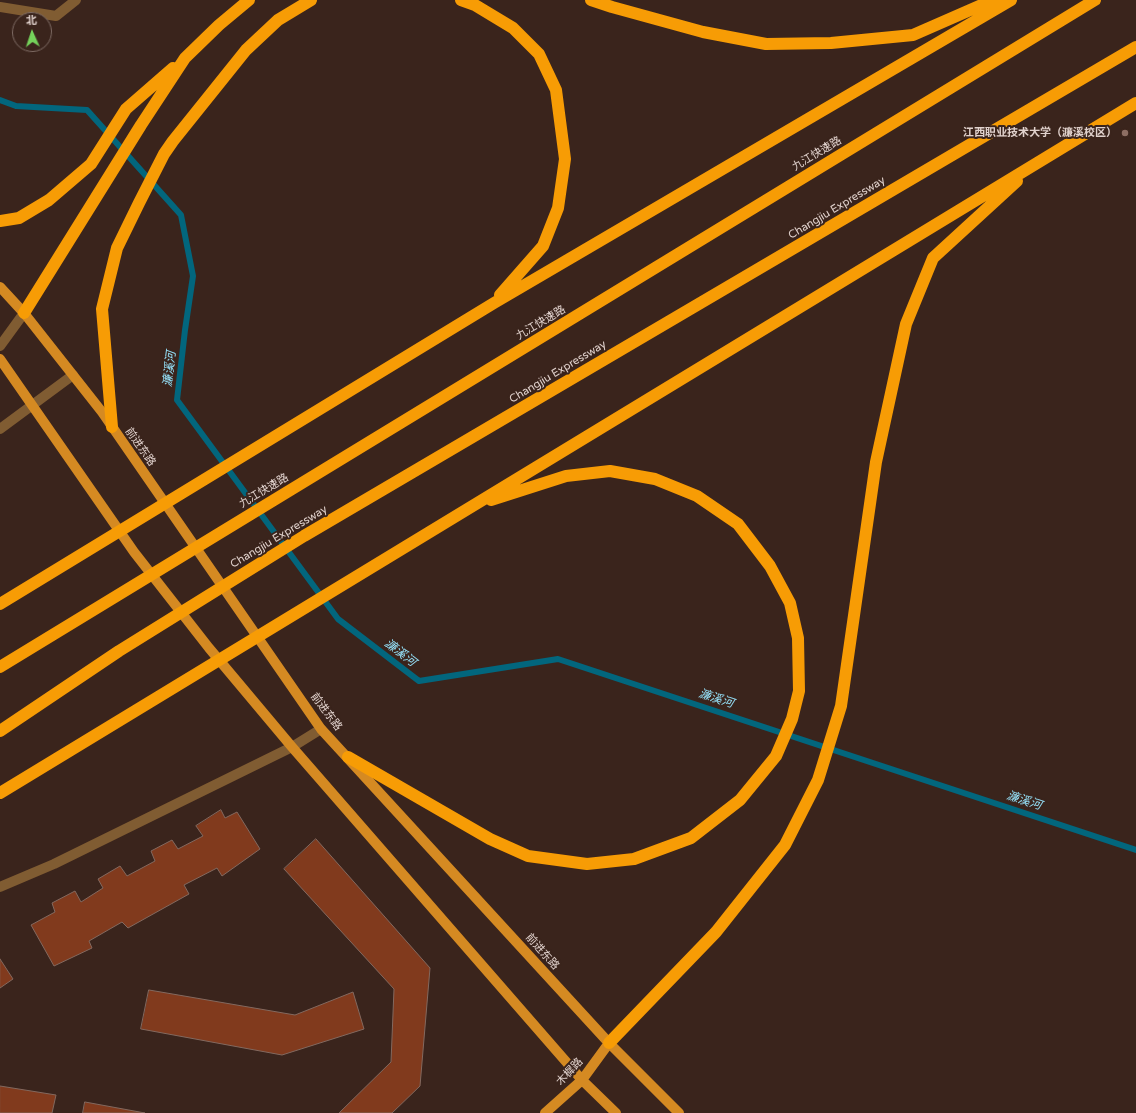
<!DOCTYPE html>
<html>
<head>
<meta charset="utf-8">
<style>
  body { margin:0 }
  #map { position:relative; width:1136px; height:1113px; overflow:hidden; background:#3a241c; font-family:"Varela Round","Noto Sans SC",sans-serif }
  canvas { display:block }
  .north { position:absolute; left:12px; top:12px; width:40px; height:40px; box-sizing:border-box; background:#3a241c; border:1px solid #7d6a63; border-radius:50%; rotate:357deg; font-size:11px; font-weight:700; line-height:16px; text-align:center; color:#e1d2cd }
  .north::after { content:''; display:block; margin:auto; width:14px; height:18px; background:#75d25b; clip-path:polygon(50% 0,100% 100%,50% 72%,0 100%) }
</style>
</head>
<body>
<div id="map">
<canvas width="1136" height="1113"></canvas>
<div class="north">北</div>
</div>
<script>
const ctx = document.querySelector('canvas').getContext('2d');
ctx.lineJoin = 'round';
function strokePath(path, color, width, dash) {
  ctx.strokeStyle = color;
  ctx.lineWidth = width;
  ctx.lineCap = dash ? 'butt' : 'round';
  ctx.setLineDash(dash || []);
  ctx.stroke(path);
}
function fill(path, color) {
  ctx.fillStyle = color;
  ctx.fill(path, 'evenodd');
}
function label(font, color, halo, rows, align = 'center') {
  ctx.font = font + ' "Varela Round","Noto Sans SC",sans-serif';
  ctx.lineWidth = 4;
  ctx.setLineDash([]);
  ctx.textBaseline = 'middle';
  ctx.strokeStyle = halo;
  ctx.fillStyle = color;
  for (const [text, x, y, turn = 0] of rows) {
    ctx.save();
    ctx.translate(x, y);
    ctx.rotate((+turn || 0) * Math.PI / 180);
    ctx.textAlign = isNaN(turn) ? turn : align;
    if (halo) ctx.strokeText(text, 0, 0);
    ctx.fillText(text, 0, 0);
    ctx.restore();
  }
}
const stream = new Path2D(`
  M0,100L16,106L87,110L181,215L193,276L185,330L177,400L338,619L419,681L558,659L1136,850`);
const building = new Path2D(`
  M221,810L225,818L237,812L260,849L222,876L217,868L184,885L189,894L128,928L122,922L89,941L92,948L54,966L31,925L55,912L52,903L75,891L81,902L103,888L98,879L120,866L127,876L155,861L151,851L172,840L178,849L203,836L196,826Z
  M316,839L430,968L420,1086L392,1113H339L391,1062L394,989L284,869Z
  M0,959L13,979L0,988Z
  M149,990L295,1015L353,992L364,1029L282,1055L141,1029Z
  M0,1086L56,1095L52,1113H0Z
  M85,1102L145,1113H83Z`);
const minor = new Path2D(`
  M0,7L56,16L76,0
  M0,346L24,313
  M0,429L73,375
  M0,887L54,864L292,747L321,729`);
const major = new Path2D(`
  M0,287L24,313L102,412L321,729L609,1043L679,1113
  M0,359L134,552L209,648L292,747L582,1080L616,1113
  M545,1113L582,1080L609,1043`);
const highway = new Path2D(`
  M461,0L475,5L513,28L539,54L556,90L565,159L558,208L543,246L500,295
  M591,0L612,7L703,32L766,44L831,43L913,35L993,0
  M0,221L19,218L49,200L91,164L126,109L173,68
  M24,313L141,125L185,58L219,25L249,0
  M112,427L102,309L117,248L139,203L164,154L173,141L246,50L278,20L311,0
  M0,604L494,303L1011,0
  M0,667L1095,0
  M0,731L119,651L304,536L1136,47
  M348,757L490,839L528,856L587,864L634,859L691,838L740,800L776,756L792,719L799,691L798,638L790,603L770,566L738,524L697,496L655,479L610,471L566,476L491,500
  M0,793L1136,103
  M609,1043L716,932L785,845L818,780L841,706L876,462L906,324L933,258L1017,181`);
const markers = [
  [1125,133,4,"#8d6e63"]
];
const poiNames = [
  ["江西职业技术大学（濂溪校区）",1117,133]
];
const streetNames = [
  ["九江快速路",817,154,-31],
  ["Changjiu Expressway",837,208,-31],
  ["九江快速路",541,323,-31],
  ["Changjiu Expressway",558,372,-31],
  ["前进东路",140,447,55],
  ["九江快速路",264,491,-31],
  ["Changjiu Expressway",279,537,-31],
  ["前进东路",326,712,53],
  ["前进东路",542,952,48],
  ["木樨路",570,1072,-47]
];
const waterNames = [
  ["濂溪河",170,369,-83],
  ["濂溪河",400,653,38],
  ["濂溪河",716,699,18],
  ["濂溪河",1024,801,18]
];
strokePath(stream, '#02667d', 6);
fill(building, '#813a1d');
strokePath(building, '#83695f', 1);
strokePath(minor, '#805c32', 10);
strokePath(major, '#d58a22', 10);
strokePath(highway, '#f79c05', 12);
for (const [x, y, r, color] of markers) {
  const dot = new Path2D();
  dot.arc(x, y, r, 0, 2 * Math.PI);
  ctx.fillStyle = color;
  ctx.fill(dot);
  strokePath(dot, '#3a241c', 1.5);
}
label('bold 11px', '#e1d2cd', '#3a241c', poiNames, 'right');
label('11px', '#e1d2cd', '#3a241c', streetNames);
label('italic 12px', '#95e1f9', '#3a241c', waterNames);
</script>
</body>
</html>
